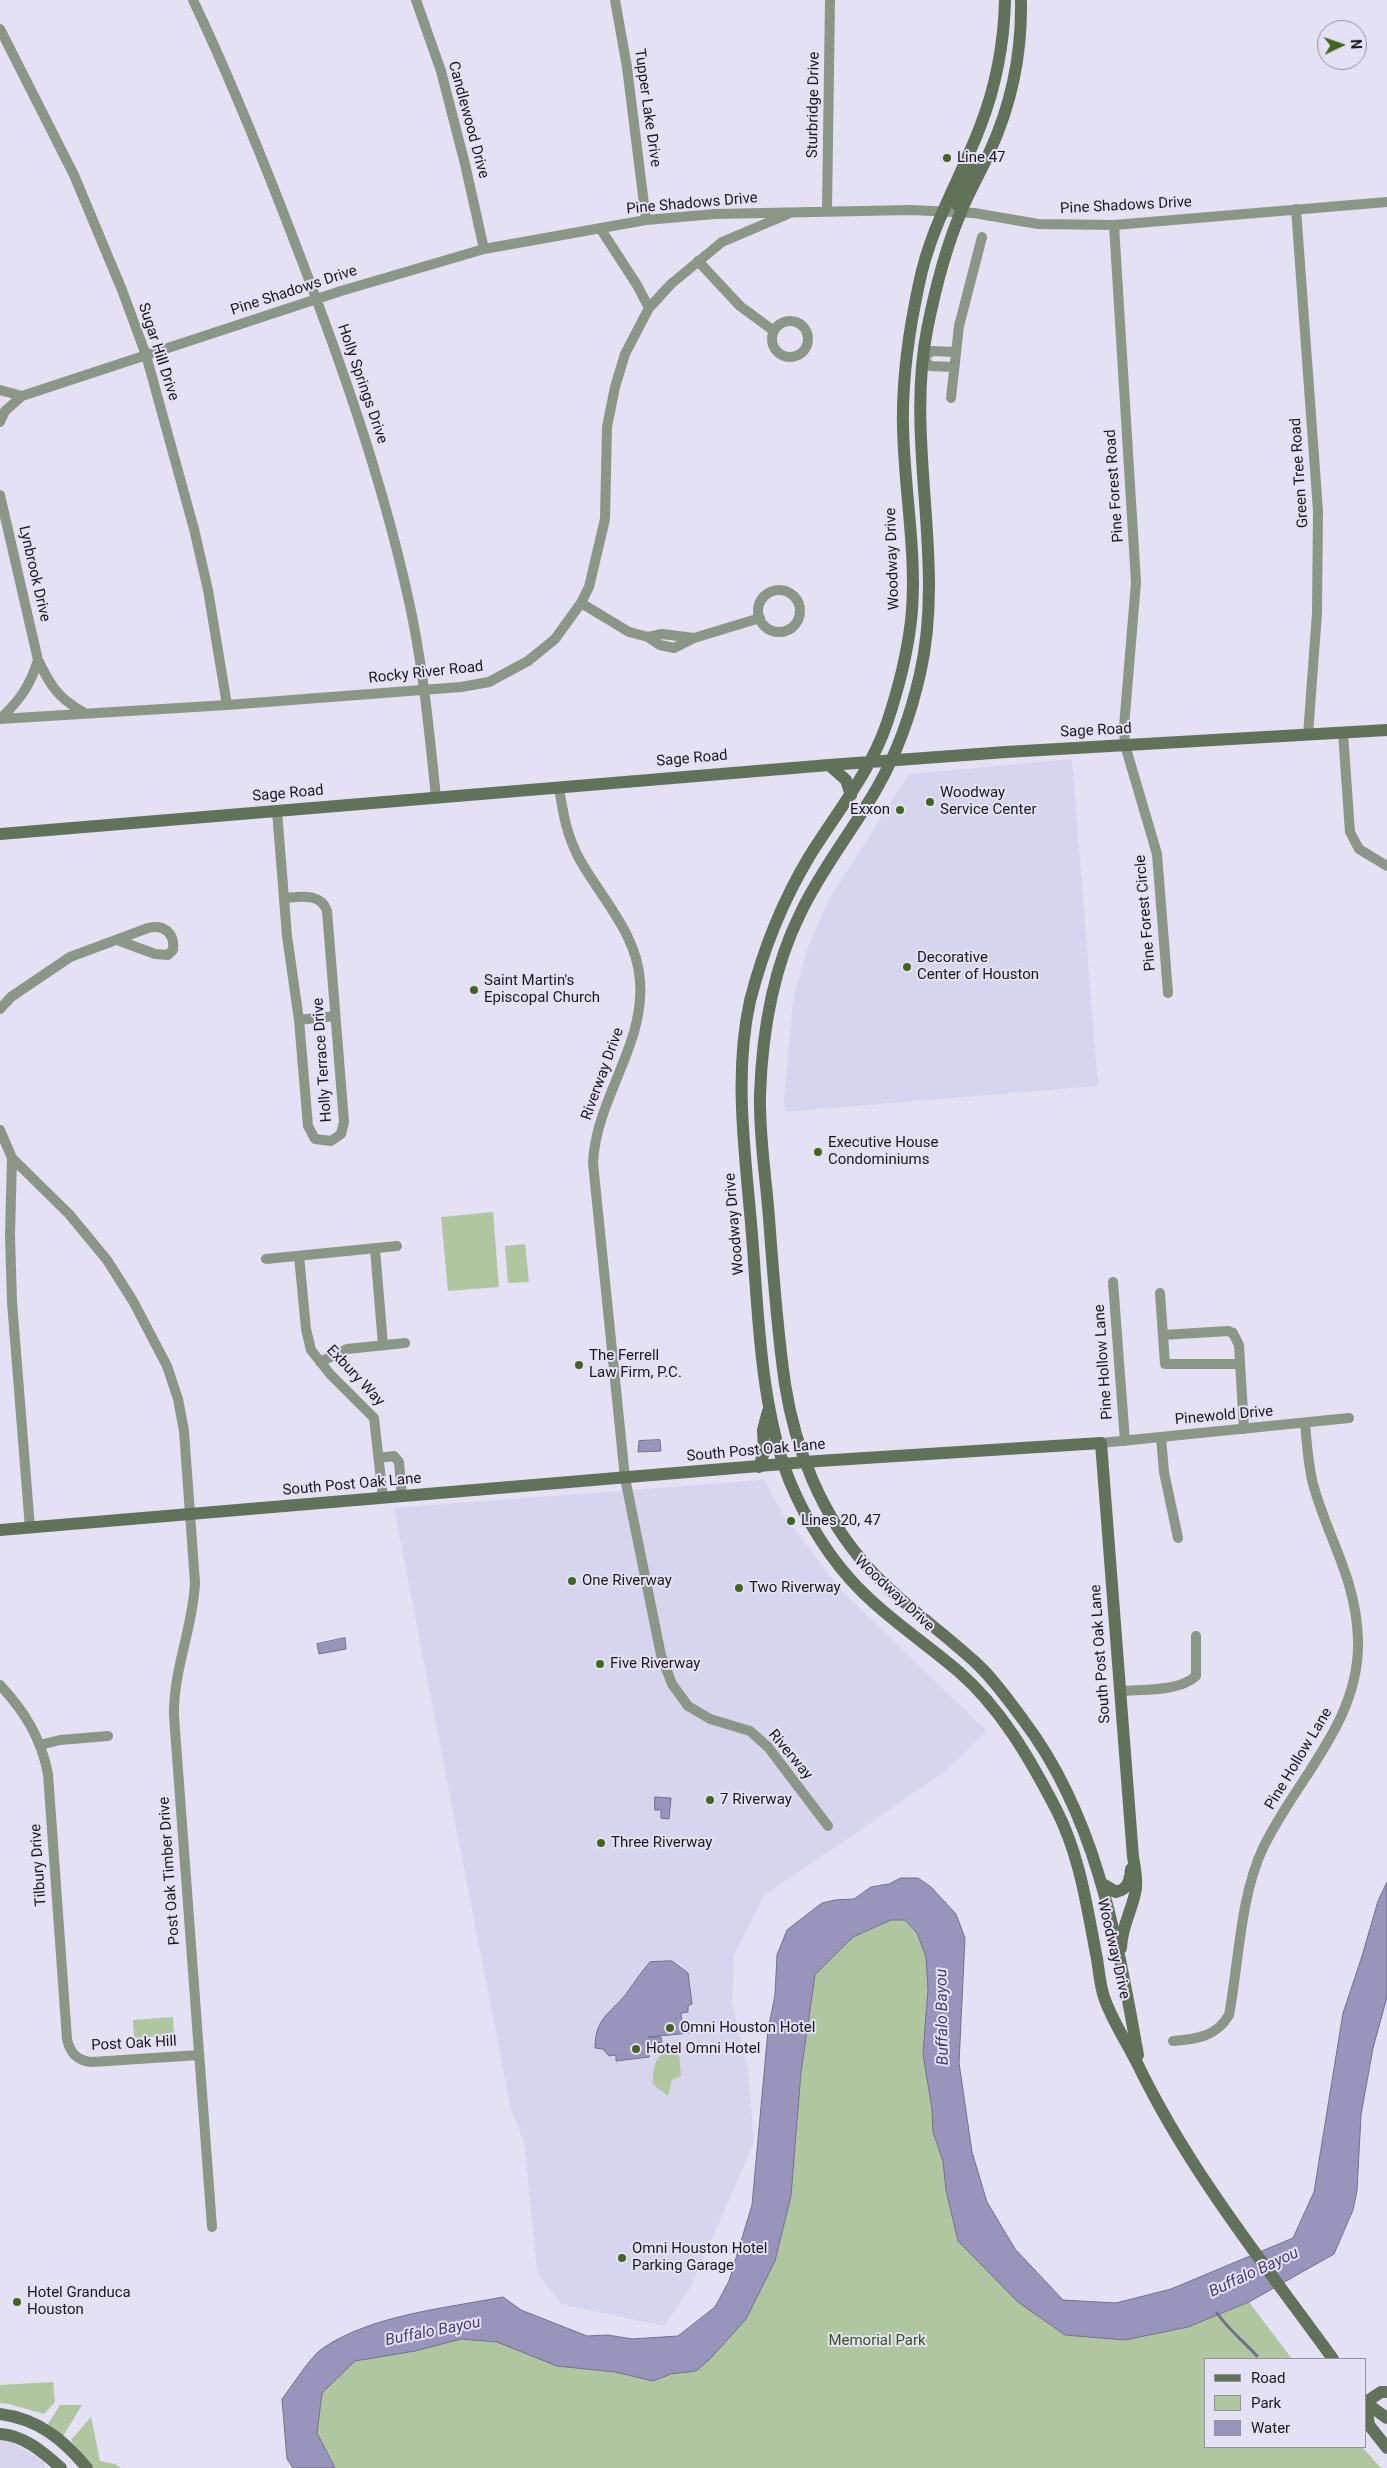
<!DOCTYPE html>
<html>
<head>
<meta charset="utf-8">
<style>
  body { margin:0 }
  #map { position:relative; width:1387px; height:2468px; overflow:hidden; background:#e3e1f3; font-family:Roboto,sans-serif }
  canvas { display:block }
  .legend { position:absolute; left:1204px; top:2358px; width:162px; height:90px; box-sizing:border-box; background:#e3e1f3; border:1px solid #93919e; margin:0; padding:6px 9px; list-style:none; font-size:15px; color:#1a191f }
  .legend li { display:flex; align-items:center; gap:10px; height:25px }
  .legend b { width:25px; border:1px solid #93919e }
  .north { position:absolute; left:1317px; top:20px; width:50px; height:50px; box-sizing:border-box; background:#e3e1f3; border:1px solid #93919e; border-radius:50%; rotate:87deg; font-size:14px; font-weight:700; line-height:20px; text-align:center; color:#1a191f }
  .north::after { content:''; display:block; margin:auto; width:18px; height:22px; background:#406721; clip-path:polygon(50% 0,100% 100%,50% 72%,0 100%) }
</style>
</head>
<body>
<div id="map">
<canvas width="1387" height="2468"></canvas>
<ul class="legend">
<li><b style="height:6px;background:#627159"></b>Road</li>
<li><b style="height:14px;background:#afc6a1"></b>Park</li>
<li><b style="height:14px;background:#9994bc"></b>Water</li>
</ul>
<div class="north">N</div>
</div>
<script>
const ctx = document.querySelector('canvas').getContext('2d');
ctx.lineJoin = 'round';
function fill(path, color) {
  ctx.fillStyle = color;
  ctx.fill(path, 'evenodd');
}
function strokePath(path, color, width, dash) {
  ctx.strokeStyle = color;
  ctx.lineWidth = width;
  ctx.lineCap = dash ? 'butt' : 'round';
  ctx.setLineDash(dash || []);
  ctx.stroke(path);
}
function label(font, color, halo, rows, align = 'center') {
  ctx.font = font + ' Roboto,sans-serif';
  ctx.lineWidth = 4;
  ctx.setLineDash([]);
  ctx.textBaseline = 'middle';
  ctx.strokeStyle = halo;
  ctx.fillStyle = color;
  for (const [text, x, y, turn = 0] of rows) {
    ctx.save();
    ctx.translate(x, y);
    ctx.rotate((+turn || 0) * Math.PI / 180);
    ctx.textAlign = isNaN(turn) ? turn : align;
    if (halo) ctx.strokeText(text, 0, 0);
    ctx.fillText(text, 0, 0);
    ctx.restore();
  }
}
const built = new Path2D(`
  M1072,759L1098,1086L785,1112L784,1100L793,1000L807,950L829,899L909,774Z
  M764,1480L784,1516L843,1592L987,1731L943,1773L764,1896L734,1955L732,2003L748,2069L754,2142L691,2287L664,2326L561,2304L537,2272L524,2142L511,2110L394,1508Z
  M2,2438L42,2459L46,2468H0V2439Z`);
const green = new Path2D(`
  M493,1212L499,1287L448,1291L441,1217Z
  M525,1244L529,1282L508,1283L505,1246Z
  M891,1920H905L917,1933L926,1957L928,1989L923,2054L932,2109L933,2132L943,2161L946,2190L1065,2335L1125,2340L1188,2327L1249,2302L1292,2359H1206V2447H1362L1381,2468H335L317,2433L322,2393L355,2361L461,2339L497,2342L557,2366L614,2372L653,2381L671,2374L696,2371L746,2319L775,2261L791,2196L801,2072L815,1975L853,1937Z
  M173,2017L174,2035L134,2038L133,2020Z
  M670,2049L679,2054L681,2076L672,2080L668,2096L653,2084C652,2068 655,2056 670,2049Z
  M53,2382L55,2402L44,2414L9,2404L0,2403V2385Z
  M60,2405H82L63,2436L48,2424Z
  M91,2417L100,2461L115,2464L121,2468H91L71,2440Z`);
const water = new Path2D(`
  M660,1440L661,1451L638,1452L639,1441Z
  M345,1638L346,1649L319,1654L317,1644Z
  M655,1797L671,1798L669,1819L661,1818V1810H655Z
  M901,1878H918L931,1887L956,1914L965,1938L959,2063L972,2152L987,2202L1015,2249L1063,2300L1116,2303L1171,2289L1293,2238L1314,2192L1343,2013L1362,1956L1378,1901L1387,1882V1997L1373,2048L1361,2115L1357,2191L1353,2210L1334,2254L1249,2302L1188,2327L1125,2340L1065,2335L1018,2302L958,2241L946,2190L943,2161L933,2132L932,2109L923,2054L928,1989L926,1957L917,1933L905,1920H891L853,1937L815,1975L801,2072L791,2196L775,2261L746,2319L710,2359L696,2371L671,2374L653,2381L615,2372L557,2366L497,2342L461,2339L415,2351L355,2361L322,2393L317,2433L335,2468H293L287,2459L282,2399C292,2386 311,2356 323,2348C372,2315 446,2308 503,2297L521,2310L587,2336L608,2335L632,2339L678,2336L715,2307L729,2281L752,2205L768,2030L775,1995L777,1955L787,1930L822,1903L835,1900L854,1899L871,1887L889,1884Z
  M672,1961L688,1973L692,2004L688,2006V2012L681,2013L682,2021H689L690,2033L648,2037H661L662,2042L655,2043L656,2050L649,2051V2057L616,2061V2055L609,2056L603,2049L595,2048C595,2018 610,2014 626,1994C634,1983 641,1972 650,1962Z`);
const stream = new Path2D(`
  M1217,2313C1228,2329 1243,2341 1257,2356`);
const street = new Path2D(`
  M193,0C233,84 267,169 300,256C343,368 382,480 408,597C423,663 429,730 436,797
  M416,0L441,71L465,164L484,249
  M615,0L627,67L646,220
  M0,29L74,175L122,290L146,355L194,529L208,590L227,705
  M1296,209L1318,511L1317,613L1308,735
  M827,210L830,0
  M1114,225L1136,582L1124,727L1125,745L1157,854L1168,993
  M600,228L637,285L649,308
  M698,261L740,306L774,331
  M772 339a18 18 0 1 1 36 0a18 18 0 1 1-36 0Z
  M953,367L930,366L923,358L932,351L955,352
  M0,390L22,396
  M951,398L959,326L982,237
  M0,422L5,411L22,396L341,291L484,249L646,220L715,214L911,210L974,213L1038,224L1114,225L1387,202
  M0,495L38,660C50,685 58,698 83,712
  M758 611a21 21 0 1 1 42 0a21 21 0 1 1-42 0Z
  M581,603L629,632L648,637L660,645L674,648L694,638L760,618
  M648,637L662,634L694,638
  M0,719L227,705L461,687L489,682L528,661L555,639L581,603L589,587L605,519L607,427L615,387L625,354L649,308L671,284L722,242L788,214
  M0,719C20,700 30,686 38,660
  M1343,733L1350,832L1359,849L1387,866
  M559,788C563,813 567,837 580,860C602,899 637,934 640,981C645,1046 596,1098 593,1163L625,1478L661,1655L672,1684L688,1706L710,1719L750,1731L768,1747L828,1826
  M277,811L287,936L299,1020L308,1126L315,1139L331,1141L341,1134L344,1122L327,911C321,892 299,897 284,898
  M0,1009L11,997L70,957L148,928C164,924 175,933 173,950L168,955L155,954L117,940
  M299,1020L335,1016
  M0,1130L12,1158L69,1214L107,1260L133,1301L167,1366L178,1399L184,1431L195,1583C193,1628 173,1670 174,1716L212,2227
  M12,1158L10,1235L12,1302L30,1528
  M375,1249L383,1345
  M299,1256L306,1329L311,1350L330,1374L374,1418L383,1498
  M266,1259L397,1246
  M1113,1282L1125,1441
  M1160,1293L1165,1364H1240
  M1163,1335L1228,1331L1233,1333L1239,1345L1244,1429
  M320,1362L347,1349L405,1343
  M1161,1437L1164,1472L1178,1538
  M1101,1443L1349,1418
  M379,1458L394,1456L399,1462L402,1497
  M0,1685C25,1712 41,1738 48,1774L67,2039C70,2053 77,2061 92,2062L199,2055
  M1121,1691C1144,1689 1178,1692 1196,1676V1636
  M40,1745L60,1740L108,1736
  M1173,2041C1197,2039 1216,2037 1229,2015C1239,1962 1240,1897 1263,1848C1296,1779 1361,1721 1358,1639C1356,1578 1328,1539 1313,1484C1308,1464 1307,1444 1305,1424`);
const secondary = new Path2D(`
  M1005,0C1004,44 996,86 980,127C959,182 931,225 919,284C909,330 902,379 903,426C904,491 918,557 911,621C907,655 898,690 887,723C870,773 836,813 809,857C782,902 763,950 750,1001C733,1077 746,1159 752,1235C758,1310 760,1395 784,1466C797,1504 823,1549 850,1579C881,1614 923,1641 958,1671C1001,1708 1030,1759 1056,1809C1080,1855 1087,1908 1097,1959C1099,1971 1100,1985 1104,1997C1112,2021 1128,2044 1139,2067C1190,2172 1265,2265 1333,2359
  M1021,0C1022,53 1012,103 990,151C981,172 969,191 961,212C945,249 935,290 927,330C905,444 946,561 920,674C911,714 897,753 877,788C853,830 822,868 801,912C773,968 762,1033 760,1095C759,1136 766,1178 769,1218C773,1273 777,1329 785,1384C795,1449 822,1516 866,1565C898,1601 939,1629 974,1661C993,1678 1009,1701 1024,1721C1097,1818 1117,1939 1138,2055
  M957,205L971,163
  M829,765L846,780L851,795
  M0,834L829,765L1006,752L1387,730
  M759,1467L764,1452L763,1430L768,1411
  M0,1530L818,1461L1101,1443L1133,1857C1135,1868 1137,1877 1136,1888C1133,1910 1122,1923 1121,1948
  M1101,1883L1116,1892C1128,1889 1130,1881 1131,1869
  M1366,2402L1381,2392H1387
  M1366,2403L1387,2418
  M1366,2406L1369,2425L1387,2448
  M0,2414C38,2419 63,2439 87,2468
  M0,2434C24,2435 44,2453 61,2468`);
const markers = [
  [947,158,5,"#406721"],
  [930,802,5,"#406721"],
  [900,810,5,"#406721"],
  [907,967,5,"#406721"],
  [474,990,5,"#406721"],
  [818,1152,5,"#406721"],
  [579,1365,5,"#406721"],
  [791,1521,5,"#406721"],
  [572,1581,5,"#406721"],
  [739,1588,5,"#406721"],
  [600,1664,5,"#406721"],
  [710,1800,5,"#406721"],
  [601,1843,5,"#406721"],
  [670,2028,5,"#406721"],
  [636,2049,5,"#406721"],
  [622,2258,5,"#406721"],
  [17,2302,5,"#406721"]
];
const streetNames = [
  ["Sturbridge Drive",814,105,-89],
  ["Tupper Lake Drive",647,108,82],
  ["Candlewood Drive",468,120,75],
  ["Pine Shadows Drive",692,204,-5],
  ["Pine Shadows Drive",1126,206,-3],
  ["Pine Shadows Drive",294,291,-18],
  ["Sugar Hill Drive",158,352,72],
  ["Holly Springs Drive",362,384,71],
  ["Green Tree Road",1300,473,-94],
  ["Pine Forest Road",1115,486,-94],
  ["Woodway Drive",893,559,-92],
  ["Lynbrook Drive",34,574,77],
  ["Rocky River Road",426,673,-6],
  ["Sage Road",1096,731,-3],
  ["Sage Road",692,759,-5],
  ["Sage Road",288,794,-5],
  ["Pine Forest Circle",1146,913,-95],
  ["Holly Terrace Drive",323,1060,-94],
  ["Riverway Drive",603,1074,-70],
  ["Woodway Drive",735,1224,-95],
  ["Pine Hollow Lane",1104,1362,-94],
  ["Exbury Way",355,1376,47],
  ["Pinewold Drive",1224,1416,-5],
  ["South Post Oak Lane",756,1451,-5],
  ["South Post Oak Lane",352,1485,-5],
  ["Woodway Drive",894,1594,43],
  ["South Post Oak Lane",1101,1654,-94],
  ["Riverway",790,1755,50],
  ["Pine Hollow Lane",1299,1759,-59],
  ["Tilbury Drive",39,1865,-94],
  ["Post Oak Timber Drive",170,1871,-94],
  ["Woodway Drive",1113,1949,77],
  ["Post Oak Hill",134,2044,-3]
];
const poiNames = [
  ["Line 47",957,158],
  ["Woodway",940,793],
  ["Service Center",940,810],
  ["Exxon",890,810,"right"],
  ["Decorative",917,958],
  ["Center of Houston",917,975],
  ["Saint Martin's",484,981],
  ["Episcopal Church",484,998],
  ["Executive House",828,1143],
  ["Condominiums",828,1160],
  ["The Ferrell",589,1356],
  ["Law Firm, P.C.",589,1373],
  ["Lines 20, 47",801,1521],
  ["One Riverway",582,1581],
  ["Two Riverway",749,1588],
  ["Five Riverway",610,1664],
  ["7 Riverway",720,1800],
  ["Three Riverway",611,1843],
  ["Omni Houston Hotel",680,2028],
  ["Hotel Omni Hotel",646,2049],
  ["Omni Houston Hotel",632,2249],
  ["Parking Garage",632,2266],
  ["Hotel Granduca",27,2293],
  ["Houston",27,2310]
];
const parkNames = [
  ["Memorial Park",877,2341]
];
const waterNames = [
  ["Buffalo Bayou",943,2017,-91],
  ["Buffalo Bayou",1254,2273,-25],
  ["Buffalo Bayou",433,2332,-11]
];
fill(built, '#d7d5ee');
fill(green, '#afc6a1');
fill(water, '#9994bc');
strokePath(water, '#736f8d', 1);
strokePath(stream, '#736f8d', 3);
strokePath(street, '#8c9686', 10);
strokePath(secondary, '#627159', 12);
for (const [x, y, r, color] of markers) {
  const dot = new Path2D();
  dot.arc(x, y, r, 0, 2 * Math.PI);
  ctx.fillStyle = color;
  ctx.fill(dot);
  strokePath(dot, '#e3e1f3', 2);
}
label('15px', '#1a191f', '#e3e1f3', streetNames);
label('15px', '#1a191f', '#e3e1f3', poiNames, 'left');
label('15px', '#36551f', '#e3e1f3', parkNames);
label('italic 16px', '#493e74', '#e3e1f3', waterNames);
</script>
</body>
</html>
